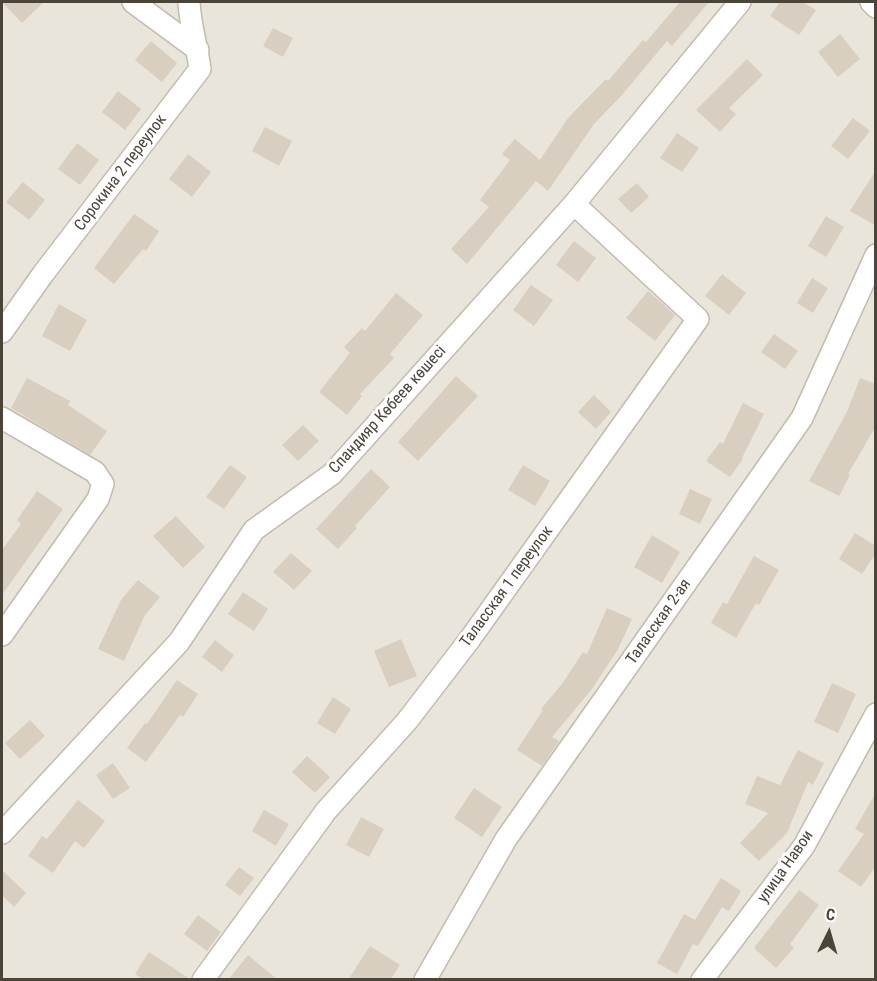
<!DOCTYPE html>
<html>
<head>
<meta charset="utf-8">
<style>
  body { margin:0 }
  #map { position:relative; width:877px; height:981px; overflow:hidden; background:#f6f3ec; font-family:"Roboto Condensed",sans-serif }
  canvas { display:block }
  .frame { position:absolute; inset:0; border:3px solid #4b4439; pointer-events:none }
  .north { position:absolute; left:799px; top:903px; width:60px; height:60px; -webkit-text-stroke:4px #fff; paint-order:stroke; rotate:5deg; font-size:16px; font-weight:700; line-height:24px; text-align:center; color:#4b4439 }
  .north::after { content:''; display:block; margin:auto; width:21px; height:27px; background:#4b4439; clip-path:polygon(50% 0,100% 100%,50% 72%,0 100%) }
</style>
</head>
<body>
<div id="map">
<canvas width="877" height="981"></canvas>
<div class="frame"></div>
<div class="north">С</div>
</div>
<script>
const ctx = document.querySelector('canvas').getContext('2d');
ctx.lineJoin = 'round';
function fill(path, color) {
  ctx.fillStyle = color;
  ctx.fill(path, 'evenodd');
}
function strokePath(path, color, width, dash) {
  ctx.strokeStyle = color;
  ctx.lineWidth = width;
  ctx.lineCap = dash ? 'butt' : 'round';
  ctx.setLineDash(dash || []);
  ctx.stroke(path);
}
function label(font, color, halo, rows, align = 'center') {
  ctx.font = font + ' "Roboto Condensed",sans-serif';
  ctx.lineWidth = 6;
  ctx.setLineDash([]);
  ctx.textBaseline = 'middle';
  ctx.strokeStyle = halo;
  ctx.fillStyle = color;
  for (const [text, x, y, turn = 0] of rows) {
    ctx.save();
    ctx.translate(x, y);
    ctx.rotate((+turn || 0) * Math.PI / 180);
    ctx.textAlign = isNaN(turn) ? turn : align;
    if (halo) ctx.strokeText(text, 0, 0);
    ctx.fillText(text, 0, 0);
    ctx.restore();
  }
}
const residential = new Path2D(`
  M2,2H875V979H2Z`);
const building = new Path2D(`
  M2,2H44L22,23Z
  M680,2H709L672,46L667,41L622,95L594,124L548,191L536,181L467,264L451,249L489,207L480,200L510,160L502,154L515,139L540,160L568,118L606,79L608,81L643,40L646,42Z
  M780,2H803L816,10L799,35L770,16Z
  M273,28L293,38L283,57L263,46Z
  M840,34L860,59L838,77L818,52Z
  M151,41L177,63L162,82L135,60Z
  M747,59L763,75L729,108L736,114L720,132L696,110Z
  M118,91L141,109L125,130L102,112Z
  M853,118L870,131L848,159L831,146Z
  M265,127L292,141L279,166L252,151Z
  M677,133L699,148L682,172L660,158Z
  M77,143L99,160L80,185L58,169Z
  M188,154L211,172L192,197L169,179Z
  M876,170V226L850,211Z
  M23,182L45,200L29,220L6,202Z
  M637,183L649,197L631,213L618,199Z
  M134,214L159,231L146,251L143,249L114,284L94,268Z
  M826,216L844,227L826,257L808,246Z
  M574,241L596,258L578,282L556,265Z
  M722,274L746,293L729,315L705,296Z
  M812,278L828,288L813,313L797,303Z
  M531,285L553,300L534,326L513,310Z
  M648,291L675,315L655,341L626,318Z
  M396,293L423,315L390,354L394,358L360,394L362,396L347,415L319,392L350,353L344,347L362,328L365,331Z
  M59,304L87,320L70,351L42,336Z
  M774,334L798,351L785,369L761,352Z
  M456,376L478,396L418,461L398,442Z
  M27,378L70,401L68,405L107,431L90,455L11,408Z
  M860,378L876,384V426L848,474L850,475L839,496L809,481L847,412Z
  M594,395L611,412L596,429L578,412Z
  M743,403L764,414L742,458L743,459L730,477L706,461L720,442L723,444Z
  M303,425L319,441L298,461L282,445Z
  M230,465L247,477L224,509L206,497Z
  M523,465L550,481L535,506L508,490Z
  M371,469L390,487L355,526L357,528L338,549L316,529Z
  M690,489L712,499L700,524L679,514Z
  M37,491L63,509L2,595V550L21,524L17,520Z
  M176,516L205,547L183,568L153,536Z
  M855,533L876,546V553L862,574L839,559Z
  M652,535L680,552L662,583L634,567Z
  M291,553L312,571L294,590L273,572Z
  M754,556L779,570L759,605L756,603L736,638L711,623L723,602L727,604Z
  M138,580L160,597L145,615L124,661L98,649L121,600Z
  M243,592L268,609L254,631L228,614Z
  M607,608L632,619L618,649L592,689L552,737L559,741L542,766L517,750L543,710L541,709L562,684L583,652L587,654Z
  M401,639L417,676L389,687L374,651Z
  M215,640L234,655L222,672L202,657Z
  M177,680L198,694L183,717L180,715L146,762L127,748L145,723L147,724Z
  M832,683L856,694L838,733L814,722Z
  M333,697L351,709L335,734L317,723Z
  M30,720L45,736L20,759L5,743Z
  M798,750L824,763L813,785L808,782L787,833L759,861L740,843L768,813L745,804L757,776L780,785Z
  M307,756L330,777L315,793L292,772Z
  M113,763L130,788L113,799L96,775Z
  M474,788L502,807L482,837L454,818Z
  M876,792V866L861,887L838,871L864,834L855,829Z
  M78,800L105,821L84,848L75,841L53,873L28,856L42,836L47,839Z
  M264,810L289,824L276,846L252,831Z
  M361,817L384,829L369,857L346,845Z
  M239,867L254,878L240,896L225,885Z
  M2,870L26,893L14,907L2,895Z
  M721,878L741,891L729,911L722,907L698,946L693,944L677,974L657,963L684,914L695,920Z
  M799,890L819,905L790,944L794,948L776,968L754,948Z
  M198,915L221,932L207,951L184,934Z
  M370,946L400,965L390,980H348Z
  M149,952L190,979V980H144L135,974Z
  M248,955L278,980H228Z`);
const minor = new Path2D(`
  M133,2L198,50
  M871,2L876,7
  M2,332L43,274L200,69C197,46 190,25 189,2
  M2,418L95,472L103,484L98,499L2,635
  M2,833L179,642L254,530L332,474L574,204L740,2
  M203,980L326,811L407,721L470,639L698,319L574,204
  M425,980L506,839L802,418L876,255
  M702,980L804,846L876,714`);
const streetNames = [
  ["Сорокина 2 переулок",121,173,-53],
  ["Спандияр Көбеев көшесі",388,410,-48],
  ["Таласская 1 переулок",507,587,-54],
  ["Таласская 2-ая",659,622,-55],
  ["улица Навои",786,867,-55]
];
fill(residential, '#eae5da');
fill(building, '#d8cfc1');
strokePath(minor, '#c2bbae', 24);
strokePath(minor, '#fff', 21);
label('16px', '#4b4439', '#fff', streetNames);
</script>
</body>
</html>
